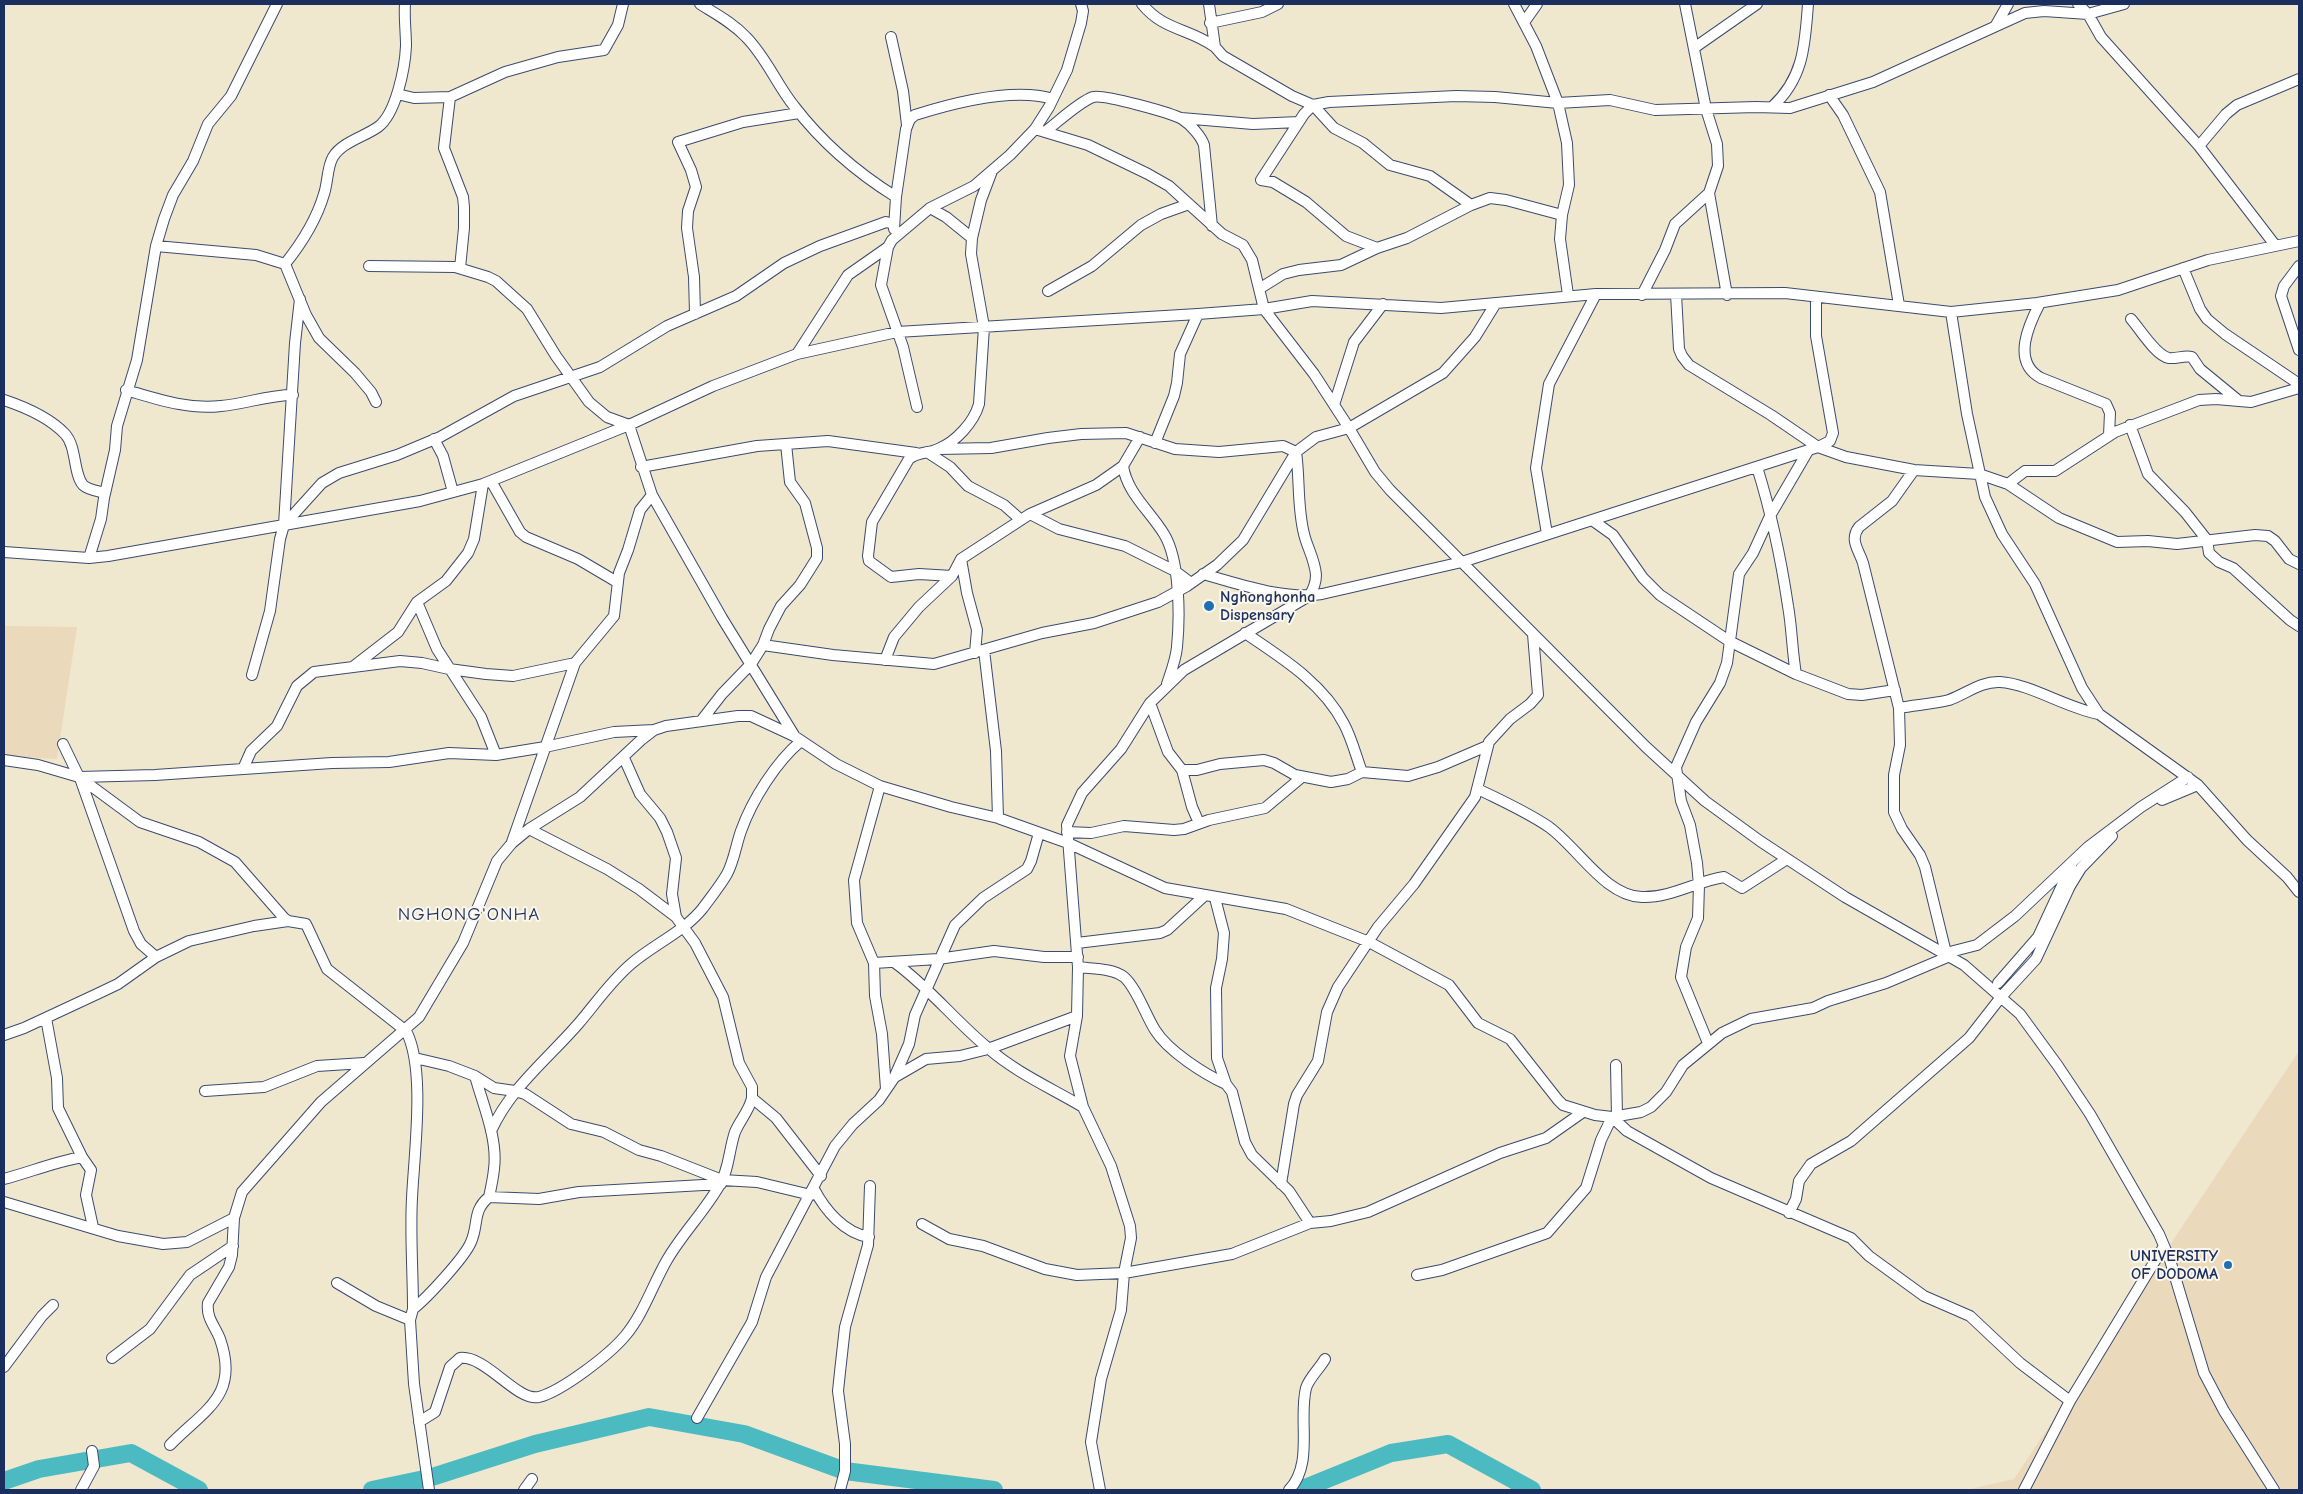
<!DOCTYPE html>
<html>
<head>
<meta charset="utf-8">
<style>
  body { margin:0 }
  #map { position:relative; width:2303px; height:1494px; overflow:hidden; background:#f0e8ce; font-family:"Comic Neue",sans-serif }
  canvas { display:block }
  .frame { position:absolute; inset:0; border:5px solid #1b2f5e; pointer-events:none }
</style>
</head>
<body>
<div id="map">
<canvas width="2303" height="1494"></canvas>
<div class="frame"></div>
</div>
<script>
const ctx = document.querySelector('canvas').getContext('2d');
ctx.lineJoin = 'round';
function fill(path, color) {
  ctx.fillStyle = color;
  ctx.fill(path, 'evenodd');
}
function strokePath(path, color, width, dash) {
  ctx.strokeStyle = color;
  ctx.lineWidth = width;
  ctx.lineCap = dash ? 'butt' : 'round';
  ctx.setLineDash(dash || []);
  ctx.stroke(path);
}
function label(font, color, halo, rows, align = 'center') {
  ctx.font = font + ' "Comic Neue",sans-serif';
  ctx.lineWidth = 4;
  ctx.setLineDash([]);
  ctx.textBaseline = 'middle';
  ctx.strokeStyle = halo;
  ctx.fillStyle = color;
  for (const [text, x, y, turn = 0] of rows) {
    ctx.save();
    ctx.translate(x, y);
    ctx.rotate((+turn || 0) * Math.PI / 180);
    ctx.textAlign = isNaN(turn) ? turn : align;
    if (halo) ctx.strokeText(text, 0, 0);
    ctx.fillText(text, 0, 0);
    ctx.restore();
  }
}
const built = new Path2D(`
  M4,626L77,627L57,759L4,756Z
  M2299,1051V1490H1966L2014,1479Z`);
const river = new Path2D(`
  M4,1481L39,1469L131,1453L199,1490
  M372,1490L429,1478L535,1444L649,1417L744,1434L845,1471L994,1490
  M1300,1490L1391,1453L1448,1444L1532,1490`);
const street = new Path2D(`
  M700,4C716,14 733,23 746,37C766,57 777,85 794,106C823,144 856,172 896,197L894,229
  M1142,4C1164,31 1189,28 1215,47
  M1209,4L1215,47L1223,56L1292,96L1313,105L1334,128L1363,143L1390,165L1430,176L1471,205
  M1514,4L1536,46L1558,103L1567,143L1569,185L1562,215L1560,239L1568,295
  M2078,4L2088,14L2101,37L2199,146L2275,245
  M1525,21L1537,4
  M1210,23L1262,12L1278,4
  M1996,25L2008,4
  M891,37L903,91L907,125
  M1694,48L1757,4
  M397,94L414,98L450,97L505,72L558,57L604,50L618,25L623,4
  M1829,95L1843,115L1880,192L1899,305
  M450,97L444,148L463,197L464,207V228L460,268
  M1772,107C1804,78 1805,44 1808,4
  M1181,118L1253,124L1299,122
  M1035,129L1088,145L1148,174L1169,186L1222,234L1243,245L1252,260L1264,309L1314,374L1349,428L1375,472L1390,490L1646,747L1705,801L1760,841L1845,897L1964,965L2020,1014L2058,1066L2090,1114L2159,1234L2170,1260L2204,1373L2224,1411L2274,1490
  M1046,131C1059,121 1079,102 1093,97C1103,94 1172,113 1182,119C1190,124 1201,136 1204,145L1212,226
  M2199,146L2226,114L2237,105L2299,79
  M1709,193L1727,295
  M896,197L906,129L910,119L915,115C953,103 1013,87 1053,99
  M930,208L946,217L972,238
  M156,246L256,255L285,264L306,315L319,338L355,373L371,392L376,402
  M1377,248L1346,236L1306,202L1273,182L1261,180L1304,114L1313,105L1329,102L1456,96L1495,97L1558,103L1610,100L1655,110L1756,107L1790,108L1873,82L2025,13L2044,11L2088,14L2124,4
  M285,264C301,244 317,218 324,194C328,182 327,167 333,157C342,142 364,137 378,127C396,114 405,68 406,46C406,32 404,18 405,4
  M369,266L455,267L488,277L496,281L527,309L556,356L589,402L607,417L629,425L652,495L722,618L794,735
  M2299,266L2284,286L2281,296L2299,350
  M2183,268L2200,309L2207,319L2225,334L2299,384
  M1259,289L1283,274L1299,270L1341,265L1377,248L1407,238L1471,205L1490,198L1506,200L1562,215
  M1048,291L1092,266L1141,225L1161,214L1189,204
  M1676,294L1679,349L1682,356L1689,365L1771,415L1818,447L1846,457L1914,470L1979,474L2008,484L2059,518L2117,542L2148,541L2177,544L2255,535L2268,536L2275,541L2289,559L2299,564
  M1642,295L1665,250L1675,224L1709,193L1718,166L1717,144L1706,109L1685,4
  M2040,303C2029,324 2011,362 2041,378L2106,404L2110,413L2109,435
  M1951,312L1967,414L1985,497L2002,534L2035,584L2082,688L2099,714L2198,785L2247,840L2287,877L2299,892
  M695,314L694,277L687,228L688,211L696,187L691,170L678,142L743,122L799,113
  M2131,319C2140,329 2156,356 2169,358C2177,359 2184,355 2192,357L2200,369L2239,401
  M797,354L848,275L888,247
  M126,390C157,399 188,410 221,406C245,404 268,395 293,395
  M4,400C25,407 49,417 65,434C77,447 73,473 83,485C88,490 98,491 105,493
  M1334,405L1354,342L1383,304
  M917,407L903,347L881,285L888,247L892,240L930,208L974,186L1010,155L1035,129L1049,107L1067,70L1081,23L1083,11L1081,4
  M2130,425L2148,474L2185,512L2207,540L2209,553L2219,562L2233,568L2290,620L2299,626
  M434,439L443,456L453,492
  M1155,443L1174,396L1177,383L1180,354L1198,314
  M939,449L991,448L1048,438L1081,434L1126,433L1175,449L1219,452L1283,446L1296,452C1300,479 1297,506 1304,534C1307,547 1315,560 1316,575C1316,583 1313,590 1309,596L1184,670L1150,703L1121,749L1082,793L1067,825L1078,967L1077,1016L1070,1056L1083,1107L1111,1166L1130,1226L1131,1238L1124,1273L1121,1310L1101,1379L1091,1442L1100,1490
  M927,452L950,467L968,486L1004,505L1021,520
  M1123,466C1127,493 1150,511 1164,534C1180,560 1180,617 1177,647C1176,659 1171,672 1167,684
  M641,467L757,446L828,441L916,453
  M1757,467C1771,512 1781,559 1788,606C1792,628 1792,651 1796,674
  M1914,470L1892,501L1859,527C1849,540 1859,550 1863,563L1899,708L1900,745L1894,775V812L1902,829L1920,855L1925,867L1946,953L1977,945L2015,916L2088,847L2141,807L2188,777
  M491,481L520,532L526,537L578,559L617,582
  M2008,484L2025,471H2055L2115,432L2199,400L2216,399L2251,402L2299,388
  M1030,514L1059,529L1125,546L1175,571L1191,583
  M1592,520L1613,535L1643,578L1660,595L1729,641L1796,674L1848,694L1862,695L1895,690
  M284,525L322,483L339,473L397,455L440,437L514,396L600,367L667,326L736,296L784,263L820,246L886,222L894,224
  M1547,534L1536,468L1549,384L1596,294
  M4,552L89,558L108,556L420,501L483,484L629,425L713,386L797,354L897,332L1198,314L1264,309L1312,301L1441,308L1596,294L1785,293L1951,312L2037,303L2118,290L2208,260L2299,241
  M89,558L101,519L104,498L115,450L117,426L137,360L156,246L164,219L173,195L193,161L208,124L231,96L277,4
  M961,559L967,593L977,630L975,653
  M1203,574C1240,584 1283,600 1322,594L1462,562L1818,447L1830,441L1833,433L1816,336V298
  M952,576L919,574L891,577L869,561L868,556L872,522L909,459C918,451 928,454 938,449C956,442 974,422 979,404L984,327L971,254L972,238L981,200L992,171
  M417,602L437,649L481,717L496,755
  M1245,633C1282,658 1323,683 1344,724C1352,739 1356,756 1362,772
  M763,645L833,655L934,664L1042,633L1094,623L1158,602L1187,586L1217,565L1243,540L1296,452L1316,437L1349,428L1443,373L1475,337L1496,303
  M984,650L996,751L998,818
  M885,660L894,637L919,607L952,576L961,559L1030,514L1096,485L1123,466L1140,437
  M354,666L398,632L417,602L446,581L468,553L474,539L483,484
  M252,675L270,611L280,539L284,525L295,343L300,299
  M1150,703L1168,752L1182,770L1192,807L1199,823
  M1899,708C1915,705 1933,704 1949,700C1966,694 1981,681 2000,682C2031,684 2066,708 2099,714
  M701,721L722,694L751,664L763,645L769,629L781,606L800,585L817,558V548L805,503L790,482L786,444
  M63,744L79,777L140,822L199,842L235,862L284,918L288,921L306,924L327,969L406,1031C426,1068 414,1154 412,1198C410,1234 413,1272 413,1309L410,1320L414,1384L429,1490
  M624,758L640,794L660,818L667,832L676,858L672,894L676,917L695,943L723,997L739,1063L752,1087V1098L776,1118L821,1176
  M4,760L38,765L79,777L155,775L332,763L389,762L449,753L496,755L545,747L614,732L654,730
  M243,769L251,751L277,726L297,686L314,672L400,661L422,663L449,669L486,674L513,676L575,663
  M1182,770H1197L1220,764L1264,760L1274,763L1295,775L1331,782L1348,779L1362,772L1408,776L1438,767L1487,746
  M80,778L134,931L141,944L156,957
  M880,786L854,880L857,923L874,963L875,996L882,1034L886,1089
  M1478,789C1502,801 1527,812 1549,827C1578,848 1605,896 1642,897C1671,898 1697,881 1724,877L1742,888L1787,859
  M2162,800L2198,785
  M529,829L607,869L639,889L676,917
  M1067,832L1091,833L1124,826L1174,830L1184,829L1209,820L1265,808L1302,777
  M512,842L575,663L614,616L619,573L628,550L640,510L652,495
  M1215,898L1224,933L1222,959L1216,988L1217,1058L1226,1084L1232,1092L1245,1142L1252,1155L1289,1191L1310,1223
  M1077,943L1160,933L1167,930L1204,896
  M894,962C929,987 955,1021 988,1048C1015,1072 1051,1088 1083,1107
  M874,963L938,959L994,951L1044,957H1078
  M1078,967C1092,969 1112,968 1124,977C1136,987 1146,1016 1155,1030C1168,1051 1204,1074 1226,1084
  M1998,983L2038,937L2071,866
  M46,1018L57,1078L58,1108L82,1157L91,1170L86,1195L93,1227
  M4,1035L24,1028L97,994L118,984L156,957L189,941L254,926L288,921
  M1708,1043L1681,977L1686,947L1698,918L1699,885L1697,863L1690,825L1681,801L1676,767L1696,722L1720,683L1727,663L1739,574L1753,553L1770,516L1808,451
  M415,1058L449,1066L475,1076L494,1088L515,1091L525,1094L571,1124L604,1132L639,1150L661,1156L722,1180L757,1182L811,1195
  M1616,1065L1617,1117
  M475,1076C483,1105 498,1139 494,1169C493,1179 491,1188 489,1197
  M895,1077L926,1059L960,1056L988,1049L1077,1016
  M205,1091L264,1087L317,1066L364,1063
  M491,1131C511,1087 548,1059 579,1023C596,1003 611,981 631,964C654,944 684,932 703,908C711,897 720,886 727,874C734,861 736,845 741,831C752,800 776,762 801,741
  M4,1179C30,1172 55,1162 82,1157
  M1281,1184L1294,1104L1297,1095L1318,1061L1327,1012L1338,987L1378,927L1414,884L1475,797L1489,742L1510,719L1530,704L1538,695L1533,634
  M814,1189C825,1210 844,1233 869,1237
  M4,1202L118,1236L163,1244L187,1242L234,1218
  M1789,1213L1796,1199L1799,1181L1811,1164L1851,1141L1969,1038L2001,997L2036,959L2070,886L2081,868L2112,836
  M922,1224L949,1239L983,1246L1045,1269L1077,1275L1124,1273L1232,1254L1310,1223L1331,1221L1368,1212L1500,1153L1546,1138L1583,1112
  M1417,1275L1442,1270L1547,1233L1586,1188L1601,1140L1612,1117L1627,1131L1711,1178L1851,1238L1869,1256L1924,1296L1970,1316L2020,1363L2070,1401
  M337,1283L376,1306L410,1320
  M413,1309C427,1298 465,1257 471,1242C479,1224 472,1211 489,1197L539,1199L579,1192L721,1184
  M112,1358L150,1329L190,1275L233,1246
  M4,1367L42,1316L53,1305
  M697,1418L752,1322L766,1277L835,1146L853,1124L879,1100L894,1078L909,1044L915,1015L955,925L983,898L1027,869L1031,861L1039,833
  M419,1422L435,1412L450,1367L460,1358C486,1355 517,1402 539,1397C562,1391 609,1355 625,1336C643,1315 653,1284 667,1260C682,1234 704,1212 719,1186C729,1171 729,1149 735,1132C740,1120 749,1111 752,1098
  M170,1445C204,1410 240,1396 220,1339C215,1326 206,1318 208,1303L229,1267L232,1255L234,1218L242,1192L321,1102L419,1017L463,943L497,861L512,843L529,829L580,797L641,740L654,730L666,726L738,716H751L794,736L836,764L880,786L951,807L998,818L1068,843L1165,888L1286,909L1369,942L1449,985L1478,1023L1510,1039L1558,1100L1563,1105L1595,1115L1612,1117L1641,1112L1651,1107L1666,1092L1683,1065L1722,1033L1751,1019L1813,1008L1828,1001L1886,983L1950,956
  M81,1490L94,1466L92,1451
  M524,1490L532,1479
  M840,1490L845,1471V1444L838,1391L840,1372L845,1327L868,1245L870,1186
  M1289,1490C1314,1464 1298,1420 1306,1388C1309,1378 1320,1368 1325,1359
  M2024,1490L2070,1401L2164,1246`);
const markers = [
  [1209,606,6,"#1f6fb2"],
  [2228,1265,5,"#1f6fb2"]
];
const poiNames = [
  ["Nghonghonha",1220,597],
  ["Dispensary",1220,615],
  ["UNIVERSITY",2218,1256,"right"],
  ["OF DODOMA",2218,1274,"right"]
];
const quarterNames = [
  ["NGHONG'ONHA",469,915]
];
fill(built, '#ead9ba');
strokePath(river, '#4cbbc1', 18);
strokePath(street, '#3b4b6f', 12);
strokePath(street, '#fff', 10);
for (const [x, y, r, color] of markers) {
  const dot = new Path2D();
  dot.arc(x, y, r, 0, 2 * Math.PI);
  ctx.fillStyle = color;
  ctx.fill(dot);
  strokePath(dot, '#fbf7ec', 2);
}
label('bold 16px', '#1b2f5e', '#fbf7ec', poiNames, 'left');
ctx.letterSpacing = '1px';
label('19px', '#1b2f5e', '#fbf7ec', quarterNames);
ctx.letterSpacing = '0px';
</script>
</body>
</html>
